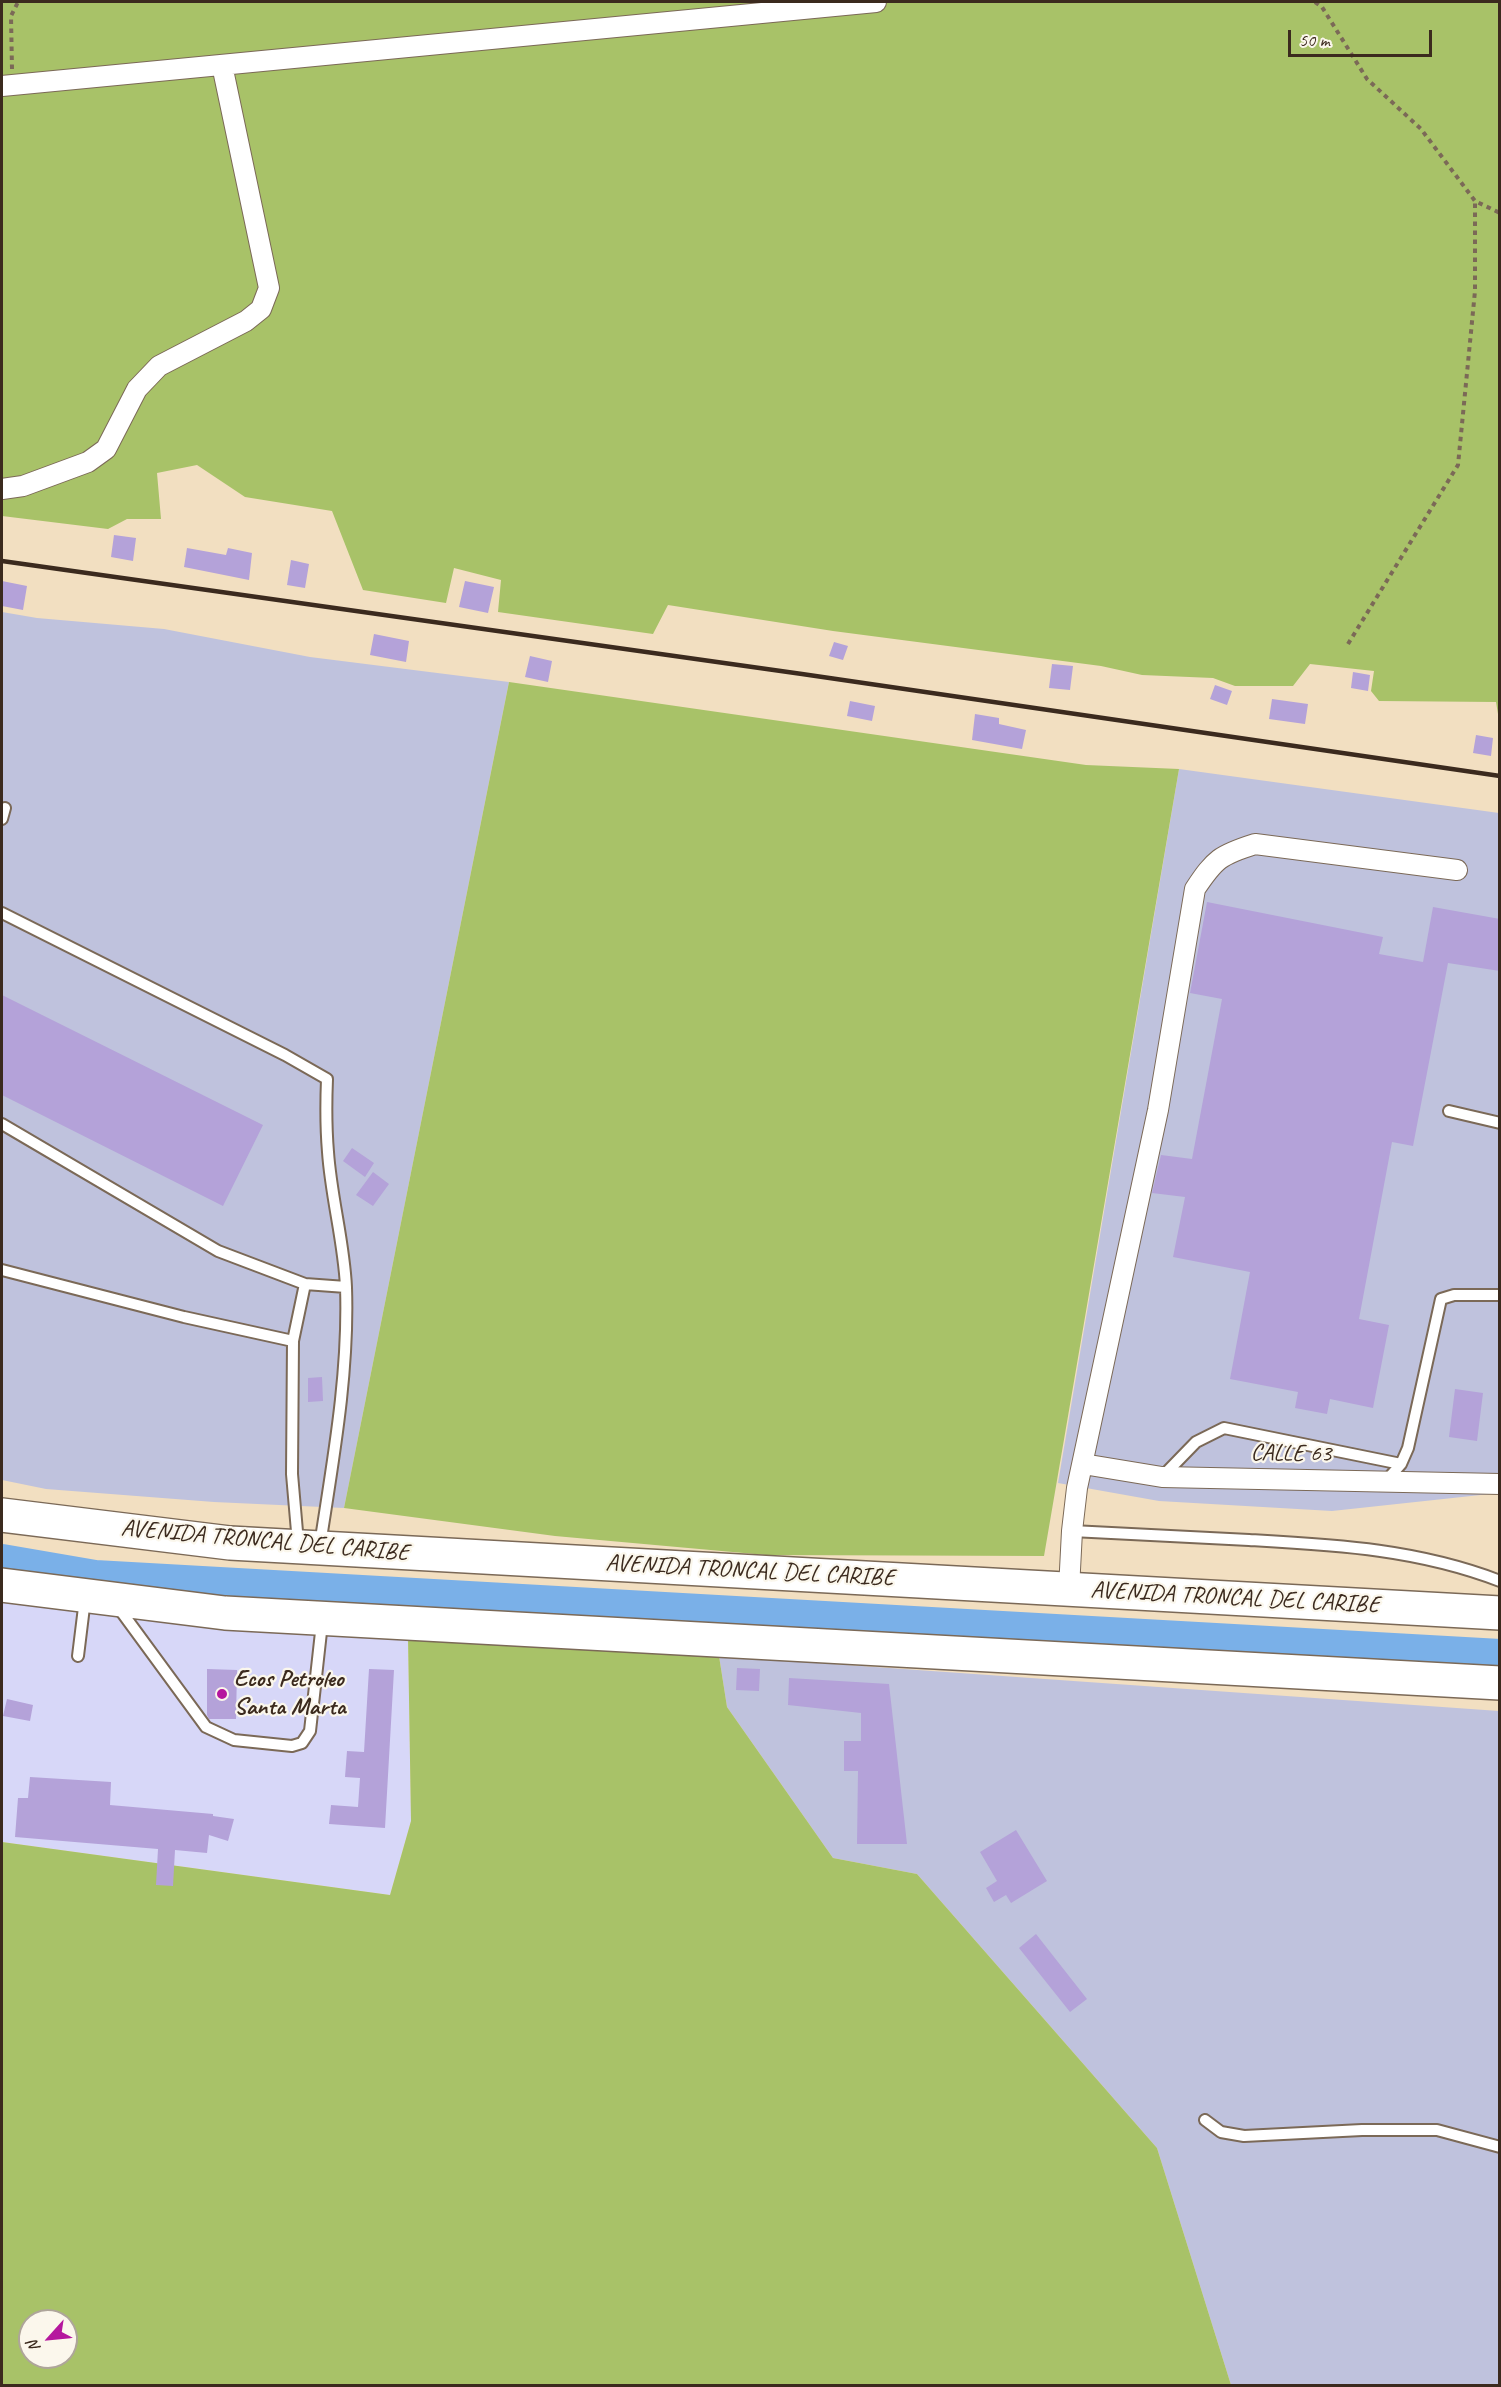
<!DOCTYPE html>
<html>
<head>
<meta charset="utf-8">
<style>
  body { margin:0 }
  #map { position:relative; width:1501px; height:2387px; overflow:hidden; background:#f2dfc1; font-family:Caveat,sans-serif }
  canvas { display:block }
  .frame { position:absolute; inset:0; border:3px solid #3b2a1e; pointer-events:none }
  .north { position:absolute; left:18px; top:2309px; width:60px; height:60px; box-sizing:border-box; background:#fbf7ec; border:2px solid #aea59a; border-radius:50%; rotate:243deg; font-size:16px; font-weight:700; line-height:24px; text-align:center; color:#3b2a1e }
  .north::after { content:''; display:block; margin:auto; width:21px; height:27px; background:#b5179e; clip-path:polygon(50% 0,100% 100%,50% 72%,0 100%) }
  .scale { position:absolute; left:1288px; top:30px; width:144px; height:27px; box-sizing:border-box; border:3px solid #3b2a1e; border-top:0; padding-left:8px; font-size:18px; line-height:21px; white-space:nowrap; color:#3b2a1e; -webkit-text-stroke:4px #fbf7ec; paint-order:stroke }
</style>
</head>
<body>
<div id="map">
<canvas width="1501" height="2387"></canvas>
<div class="frame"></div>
<div class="north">N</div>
<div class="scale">50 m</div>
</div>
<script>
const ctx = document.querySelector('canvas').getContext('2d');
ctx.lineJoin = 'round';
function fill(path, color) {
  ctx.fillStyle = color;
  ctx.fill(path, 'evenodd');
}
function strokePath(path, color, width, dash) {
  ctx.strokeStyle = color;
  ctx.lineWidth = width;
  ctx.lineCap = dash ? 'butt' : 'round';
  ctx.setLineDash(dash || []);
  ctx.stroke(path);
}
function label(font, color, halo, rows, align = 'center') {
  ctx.font = font + ' Caveat,sans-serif';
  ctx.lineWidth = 4.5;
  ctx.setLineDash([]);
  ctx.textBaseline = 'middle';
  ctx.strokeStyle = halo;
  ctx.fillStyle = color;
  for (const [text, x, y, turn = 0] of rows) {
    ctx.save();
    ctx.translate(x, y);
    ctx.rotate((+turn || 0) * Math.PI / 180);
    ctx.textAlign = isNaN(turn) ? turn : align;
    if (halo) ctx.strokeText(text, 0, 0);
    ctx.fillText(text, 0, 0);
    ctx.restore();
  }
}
const built = new Path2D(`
  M2,1601L408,1637L411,1821L390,1895L2,1842Z`);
const industrial = new Path2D(`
  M2,612L37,618L164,629L310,657L509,682L344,1508L214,1502L46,1489L2,1480Z
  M1179,769L1499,813V1493L1332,1511L1159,1501L1058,1483Z
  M719,1656L1499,1711V2385H1231L1157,2148L917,1874L833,1858L727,1707Z`);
const green = new Path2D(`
  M2,2H1499V720L1496,702L1379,701L1371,691L1374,671L1310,664L1293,686H1235L1213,678L1142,675L1101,666L833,631L668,605L653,634L498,612L501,580L454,568L446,603L363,590L332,511L245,497L197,465L157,473L161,519H127L108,529L2,516Z
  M509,682L1086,765L1179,769L1044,1556L766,1555L555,1536L344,1508Z
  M408,1637L719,1656L727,1707L833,1858L917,1874L1157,2148L1231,2385H2V1842L390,1895L411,1821ZM30,2321H66V2357H30Z`);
const river = new Path2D(`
  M2,1561L95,1577L1500,1656`);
const building = new Path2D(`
  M114,535L136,538L133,561L111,557Z
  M187,548L226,555L228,548L252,553L249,580L184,567Z
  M291,560L309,564L305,588L287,585Z
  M2,581L27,586L23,610L2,606Z
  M465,581L494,587L488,613L459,607Z
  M374,634L409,641L406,662L370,655Z
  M834,642L848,646L843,660L829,656Z
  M530,656L552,661L548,682L525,677Z
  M1052,664L1073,666L1070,690L1049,688Z
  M1353,672L1370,675L1368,691L1351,688Z
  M1215,685L1232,691L1227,705L1210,699Z
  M1272,699L1308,704L1305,724L1269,719Z
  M850,701L875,706L872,721L847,716Z
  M975,714L999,718V724L1026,730L1022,749L972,740Z
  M1476,735L1493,738L1491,756L1473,753Z
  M1207,902L1383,937L1379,954L1423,962L1433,907L1500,919V971L1448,963L1413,1146L1392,1142L1359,1319L1389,1325L1373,1408L1330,1399L1327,1414L1295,1408L1298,1392L1230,1379L1250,1272L1173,1257L1185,1197L1152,1193L1161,1155L1192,1159L1222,999L1190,993Z
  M2,995L263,1125L223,1206L2,1095Z
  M352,1148L374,1163L365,1177L343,1161Z
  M373,1172L389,1184L373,1206L356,1195Z
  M322,1377L323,1401L308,1402V1378Z
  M1455,1389L1483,1393L1477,1441L1449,1437Z
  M737,1668L760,1669L759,1691L736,1690Z
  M207,1669L237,1670L236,1719H209L207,1715Z
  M369,1669L394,1670L385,1828L329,1824L331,1805L358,1807L360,1778L345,1777L347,1751L364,1752Z
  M789,1678L889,1684L907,1844H857L858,1771H844V1741H861V1713L788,1705Z
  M7,1699L33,1705L30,1721L3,1716Z
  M30,1777L111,1782L110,1805L213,1814V1816L234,1819L228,1841L209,1835L207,1853L175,1850L173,1886L156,1885L158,1849L15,1837L18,1798H28Z
  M1016,1830L1047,1881L1011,1903L1006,1895L994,1902L986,1888L997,1881L980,1852Z
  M1036,1934L1087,1999L1070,2012L1019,1948Z`);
const path = new Path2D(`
  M1315,2L1322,7L1367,79L1421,129L1475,201L1500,213
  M12,69L11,16L18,2
  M1348,644L1458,465L1475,291V201`);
const lane = new Path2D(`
  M2,819L5,808
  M2,913L285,1055L327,1079C326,1103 326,1128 328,1152C331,1197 344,1242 346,1287C349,1374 333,1460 320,1545
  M1449,1111L1500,1123
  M2,1124L218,1251L305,1284L346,1287
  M2,1270L184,1317L293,1341
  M1162,1477L1196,1442L1224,1428L1401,1464
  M1386,1481L1401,1464L1408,1448L1441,1299L1454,1295H1500
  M1072,1531C1131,1534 1190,1537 1249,1540C1336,1545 1417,1549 1500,1581
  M298,1543L292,1474L293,1341L305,1284
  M118,1607L206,1727L234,1740L292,1746L302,1743L310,1731L322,1623
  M78,1656L85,1599
  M1205,2120L1221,2132L1244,2136L1362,2130H1437L1500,2147`);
const street = new Path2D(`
  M2,86L876,2
  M2,489L23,486L88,462L106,449L137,389L159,366L246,321L261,309L269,288L222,65
  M1083,1464L1162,1477L1500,1484
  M1069,1589L1072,1531L1077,1488L1158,1110L1195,889C1215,859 1220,855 1255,844L1457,870`);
const highway = new Path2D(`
  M2,1515L230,1543L1500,1613
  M2,1585L225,1613L1500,1683`);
const rail = new Path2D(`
  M2,561L802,674L1500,776`);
const markers = [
  [222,1694,6,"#b5179e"]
];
const streetNames = [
  ["CALLE 63",1291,1454,1],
  ["AVENIDA TRONCAL DEL CARIBE",265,1541,5],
  ["AVENIDA TRONCAL DEL CARIBE",750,1571,3],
  ["AVENIDA TRONCAL DEL CARIBE",1235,1598,3]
];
const poiNames = [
  ["Ecos Petroleo",234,1680],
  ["Santa Marta",234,1708]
];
fill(built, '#d7d7f8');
fill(industrial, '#bfc2dd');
fill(green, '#a8c268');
strokePath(river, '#7ab0e8', 34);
fill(building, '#b4a2d9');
strokePath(lane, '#7b6957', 14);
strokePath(street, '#7b6957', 22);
strokePath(highway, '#7b6957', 36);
strokePath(path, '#7b6957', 4, [4.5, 4.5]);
strokePath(lane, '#fff', 10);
strokePath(street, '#fff', 20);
strokePath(highway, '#fff', 33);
strokePath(rail, '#3b2a1e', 4.5);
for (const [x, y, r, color] of markers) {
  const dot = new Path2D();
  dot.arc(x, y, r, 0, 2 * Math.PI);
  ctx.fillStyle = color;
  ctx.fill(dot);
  strokePath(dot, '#fbf7ec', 2);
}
label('24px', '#3b2a1e', '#fbf7ec', streetNames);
label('bold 24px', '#3b2a1e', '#fbf7ec', poiNames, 'left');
</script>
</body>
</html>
